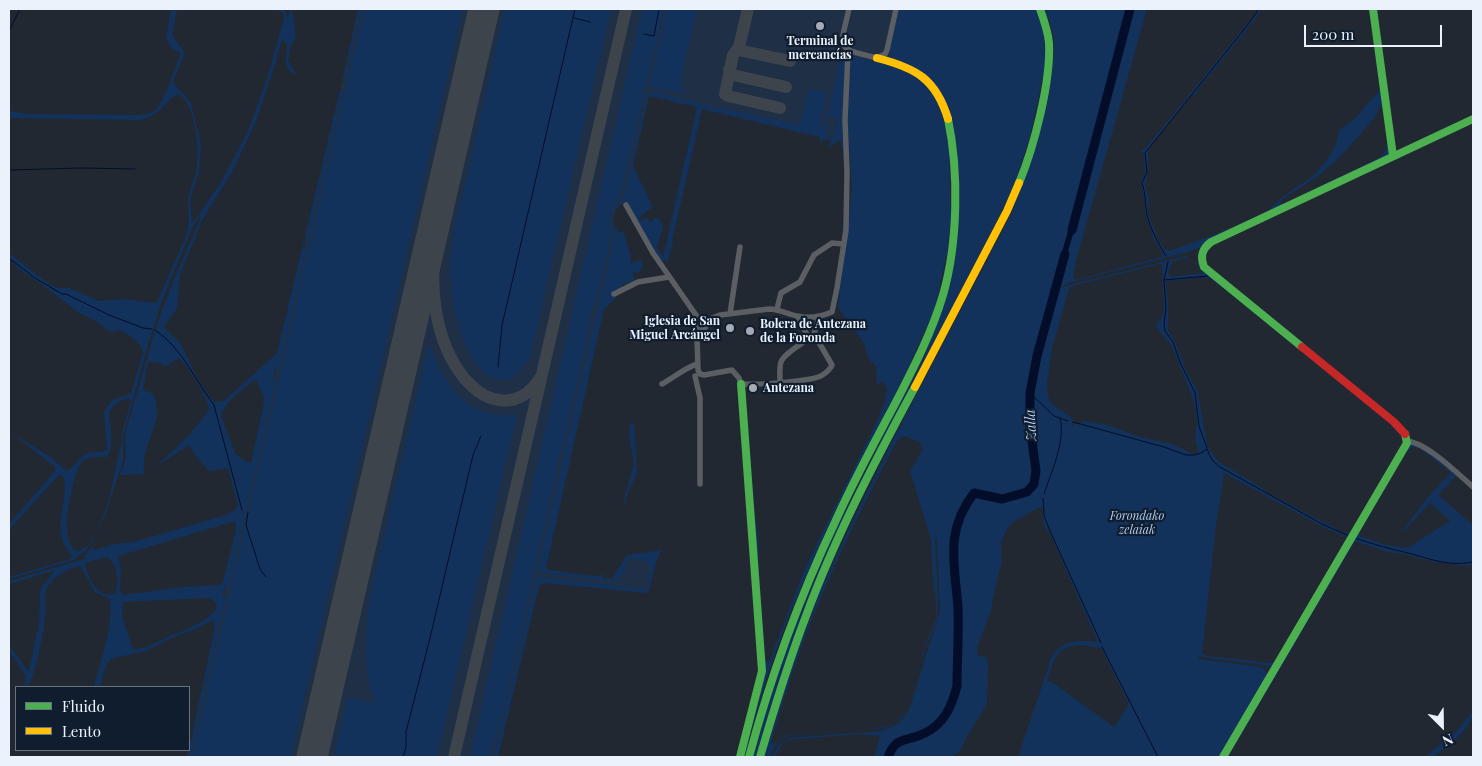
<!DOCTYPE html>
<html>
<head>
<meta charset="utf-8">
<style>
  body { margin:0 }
  #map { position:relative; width:1482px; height:766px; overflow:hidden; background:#212832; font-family:"Playfair Display",serif }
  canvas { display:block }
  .frame { position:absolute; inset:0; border:10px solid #ebf2fc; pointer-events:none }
  .legend { position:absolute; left:15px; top:686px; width:175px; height:65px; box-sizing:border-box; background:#101d2f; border:1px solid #687281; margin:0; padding:6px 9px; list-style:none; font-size:15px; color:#ebf2fc }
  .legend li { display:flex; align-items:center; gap:10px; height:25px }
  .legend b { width:25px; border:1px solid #687281 }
  .north { position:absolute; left:1417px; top:701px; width:50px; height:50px; -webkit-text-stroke:4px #101d2f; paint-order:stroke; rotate:157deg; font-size:14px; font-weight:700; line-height:20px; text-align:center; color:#ebf2fc }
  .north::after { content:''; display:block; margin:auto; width:18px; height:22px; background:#ebf2fc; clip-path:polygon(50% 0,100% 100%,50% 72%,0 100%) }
  .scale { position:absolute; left:1304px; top:25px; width:138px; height:22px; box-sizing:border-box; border:2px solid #ebf2fc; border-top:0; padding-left:6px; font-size:15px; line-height:18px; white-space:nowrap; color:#ebf2fc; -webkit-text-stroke:4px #101d2f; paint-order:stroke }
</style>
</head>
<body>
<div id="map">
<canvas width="1482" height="766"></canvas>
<div class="frame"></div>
<ul class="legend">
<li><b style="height:6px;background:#4caf50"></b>Fluido</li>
<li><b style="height:6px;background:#ffc107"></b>Lento</li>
</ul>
<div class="north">N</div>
<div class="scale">200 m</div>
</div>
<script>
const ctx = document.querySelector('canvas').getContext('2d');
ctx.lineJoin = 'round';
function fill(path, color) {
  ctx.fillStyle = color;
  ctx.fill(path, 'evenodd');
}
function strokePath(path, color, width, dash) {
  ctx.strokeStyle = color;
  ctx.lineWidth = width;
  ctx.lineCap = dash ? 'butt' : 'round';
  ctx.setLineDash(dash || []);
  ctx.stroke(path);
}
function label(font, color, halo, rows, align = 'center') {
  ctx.font = font + ' "Playfair Display",serif';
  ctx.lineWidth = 4.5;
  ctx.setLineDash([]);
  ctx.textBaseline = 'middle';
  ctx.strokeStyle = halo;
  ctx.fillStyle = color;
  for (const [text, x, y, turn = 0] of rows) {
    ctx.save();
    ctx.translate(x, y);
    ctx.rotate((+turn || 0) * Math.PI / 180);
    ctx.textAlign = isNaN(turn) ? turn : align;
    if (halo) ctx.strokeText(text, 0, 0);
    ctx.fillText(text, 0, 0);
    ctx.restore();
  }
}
const built = new Path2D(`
  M359,9H899L889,53L890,59L839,89V95H835L830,117L837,119L833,139L649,96L624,202L616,209L613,222L618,231L540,571L612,579L627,555L657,559L648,593L537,581L497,757H187Z`);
const green = new Path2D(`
  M171,9H177L172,35L185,53L173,82L191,103L201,144L199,172L190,201L192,221L194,222L221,182L248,131L267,78L284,18V14L276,9L285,10L287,17L291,12L287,9H292L296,37L291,45L288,61L296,73L294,74C279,64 290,55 286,42L282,40L272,74L255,124L231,174L202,220L180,275L177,308L164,327L181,344L197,378L209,396L215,402L224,401L277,353L340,90L343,91L309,238L306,237L303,248L307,249L279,368L276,367L273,380L276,381L229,586L226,585L223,596L226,597L190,757H186L189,750L215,626V622L211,621L196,629L176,636L146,651L110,659L105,668L100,687H94C101,657 113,630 110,599L95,592L80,566C67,569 51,577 46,591C43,599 47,609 45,618C42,639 37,668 28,687H24L26,676L9,651V645L29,672L39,623L40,592L43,585L54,572L53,571L9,584V581L88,558L83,557L94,544L92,548L94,550L115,544L133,542L226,515L235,510L238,505L228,468L209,471L198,459L189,445L157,466L190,434L209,410C209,399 188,366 179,358L165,367L160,363L148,361L143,390L154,394C155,399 157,405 157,410C158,427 138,459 145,472L144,474L120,475L126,459L125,434L156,327L173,282L201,217L200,216L193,226L163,298L148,344L123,436V461L106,513L93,541L86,550L73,560L9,579V577L70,559L72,556C67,549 62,542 61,534C58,518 70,487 62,475L57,477L9,530V524L55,471V467L10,432L52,458L66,471C74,468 78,458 86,454C92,451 100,453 107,450L104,411L112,400L131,393L143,352C140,341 129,335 119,330L112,332L107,330L94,320L79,313L40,283L16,267V264L9,259V253L50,285L59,288H69L99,301L122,299L157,303C166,279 179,256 187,232C191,222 187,211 188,201C189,190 194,182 196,172C200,155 196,99 177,94C163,104 158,117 140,120L9,118V111L28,114L140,115C145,114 151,114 155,110C165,101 175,67 181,53L172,49L166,38ZM254,380L257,381L264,399L263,408L252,458L251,462H246L235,453L221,416C226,400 242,391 254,380ZM129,398L131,401L122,432L121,444L109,500L97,532L89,545L78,551L73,549C69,542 67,535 67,527C66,514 74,468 84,460C91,456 100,457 107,457C115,445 110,427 109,414C112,404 120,401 129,398ZM232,522L236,523V530L224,578L221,585L183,587L123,595L120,591L121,569L118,556ZM107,557C119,565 119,582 115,594C96,598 89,578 85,565V563ZM208,598C239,610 178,633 170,636C158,641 145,650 133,649L122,616L123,602Z
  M358,9H361L345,78H343L341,86Z
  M364,9H463L291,757H192Z
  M505,9H611L530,357C521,370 513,385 495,379C463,368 450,298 450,268C451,233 462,198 470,164C481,112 493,60 505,9Z
  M642,9H664L621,193L612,213L610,223L611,238L596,303C591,310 590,315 591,323L562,450C557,457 557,464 557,471L498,733L494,737L492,757H470Z
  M667,9H697L681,78V84L686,94L650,87L649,85Z
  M899,9H1037L1043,26L1046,62L1031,133L1013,189L859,490L757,757H753L775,675L833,535L927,349L957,222L942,94L890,59L889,53Z
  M1044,9H1147L1077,257L1073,275L1075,279H1079L1161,257L1163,254L1154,239L1145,213V202L1141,183L1145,172L1144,153L1140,151L1146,148L1253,17L1258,9H1261L1254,21L1199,88L1197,93L1192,95L1151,146L1148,153V172L1145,186L1149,199L1148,213L1157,237L1164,249L1170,251L1227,230L1267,212L1282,197L1313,176L1326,161L1335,146L1340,129L1354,119L1380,90L1371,21L1369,14L1371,13L1373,15L1390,149L1387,157L1216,237L1195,250L1071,282L1058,288L1186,256L1400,430L1404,437L1403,448L1276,665L1270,667L1264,665L1202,657L1199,654V659L1260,667L1264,669L1269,677L1221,757H1018L1052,656C1065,639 1076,640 1095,642L1097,640L1052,538L1044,525L1042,508L1040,507L1013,522L1007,529L1001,542L1002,561L993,597L991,611L978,644L977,653L980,656L987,657L988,667L987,704L966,738L960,751L952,757H874L880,736L858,734L788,740L782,744L775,757H772L779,745L789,738L881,731C894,727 902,723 909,710L940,611L937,538L935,539L938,597L937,619L920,663L904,716L899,721L884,728L790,735C779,739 773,747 770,757H764C783,670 821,586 860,506C908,408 961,311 1011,214C1027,174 1040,134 1048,92C1051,75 1055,59 1054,42C1053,30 1049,19 1044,9ZM1383,106C1387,121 1392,144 1381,157L1283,204L1280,203L1281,200L1317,177L1343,154L1375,117L1380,107ZM1072,217L1077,221L1064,264L1059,263ZM1184,258L1189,259L1203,271L1202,273L1170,277L1168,273L1172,262ZM1159,264H1162L1164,308L1162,317L1156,325L1157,328L1172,346L1194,401L1197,420L1195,437L1198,451L1195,455L1172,444L1137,436L1104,424L1085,421L1072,425L1073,419L1051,403L1048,396L1047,384L1052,348L1069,289L1073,286ZM1207,277L1213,280L1359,397L1401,434L1403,440L1401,447L1354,531L1349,533L1342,532L1268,493L1262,488L1219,462L1208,448L1197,390L1187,372L1173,338L1168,331V304L1166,281ZM903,436L920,442L923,449L910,471L931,540L933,583L936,603V618L922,655L906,710L897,722L886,726L869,729L795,734L786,735L774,745L771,742C780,711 789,681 800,651C826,578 861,509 897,441ZM1224,473L1325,528L1347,537L1346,543L1312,597L1276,661L1270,663L1208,656L1202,653L1216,526ZM1079,645L1101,648L1129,704L1114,727L1052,682L1047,681C1054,661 1055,647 1079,645Z
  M843,56L846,57V171L844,237H842C844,206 849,171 840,140L829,147L831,141L823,139L821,144L819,137L702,109L672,241L673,248L671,249L667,263L665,260L660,261L625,201L616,209L624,196L647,94L654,91L701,104L800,125L809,88L827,93L820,125L824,127L826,121H829L826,137L833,139L837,119L827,117L840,59ZM649,96L697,107L663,257L657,248L663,227L658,217L650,222L647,217L642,221L639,217L653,207L633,166Z
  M852,56L886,64L921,78L940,103L949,145L951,220L947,253L935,308L908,369L833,516L790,613L770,668L751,732L745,757H742C749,728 761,699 764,668L746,423L748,422L754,508L759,545L758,558L765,656L766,662H769L805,568L877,421L885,401L887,388L882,381L877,385L876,367L873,362L871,364L863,342L838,307L852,190L847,114L849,58Z
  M613,222L617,233L623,231L631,256L630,263L642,260L643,268L639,270V272L632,273L635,281L624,284L615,292L616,298L604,309L546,568L550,570L594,576H600L603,573L602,578L612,579L627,555L662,550L657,559L648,593L544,583L539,586L498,757H494L535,580L538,577L646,589L651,567L645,561L628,558L623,576L612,582L537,572L613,242Z
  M429,343C446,387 465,419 517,415L437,757H334L348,697L375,703C373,694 369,685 368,676C364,650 367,623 370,597Z
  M634,423L637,472C634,483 626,491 626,503H623L634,463L629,436L630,424Z
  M1412,445L1421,446L1456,474V476L1438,495L1473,525V564L1468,566L1434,562L1404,554L1388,552L1355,541L1228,757H1225L1409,447ZM1415,447L1421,449L1451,473C1433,490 1417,509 1404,530L1405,531L1412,522L1430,503L1450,521L1407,548L1385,545L1360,536L1359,533L1406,453L1410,449Z
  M1473,710C1473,730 1447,745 1434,757H1425L1458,730Z`);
const water = new Path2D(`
  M1072,217L1077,220L1064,265L1059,263Z`);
const stream = new Path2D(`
  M574,18L590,22
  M9,31L20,9
  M644,34L654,36L659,9
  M9,170L81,168L135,169
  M1166,256C1158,243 1151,230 1147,215C1145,204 1146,194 1142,183L1147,172L1145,153L1247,26L1259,9
  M9,258L35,278L62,294H66L109,315L143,328L152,329
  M1168,262L1164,280L1166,308L1164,323L1165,331L1173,342L1180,362L1195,393L1199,426L1207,448
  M1164,280L1208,276
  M155,330C183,349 194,379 214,405L242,510
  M498,367L502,325L510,291L575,9
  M1030,393L1054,416L1068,421
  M1073,422L1164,447L1186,455H1194L1201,453L1207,449L1212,460L1220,467L1322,524L1349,536
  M1044,494C1051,473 1066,441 1060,418
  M1043,498L1044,516L1050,531L1101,643
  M248,512L246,525L260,569L266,577
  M1355,538C1372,544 1387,548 1404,552C1429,558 1446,567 1473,562
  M1102,647L1158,757
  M403,757L406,747V732L430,638L473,455L481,436`);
const river = new Path2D(`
  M1072,230L1130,9
  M888,757C896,735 908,742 925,733C944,724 952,706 957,686C957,660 959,634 958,608C955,564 944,532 974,493L1002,499L1027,492L1034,484L1036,471L1030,426V393L1037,356L1065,254`);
const taxiway = new Path2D(`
  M748,9L739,47L733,55L725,94L728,96L780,108
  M739,47L743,51L790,61
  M729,70L733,75L786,87
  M441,197C431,256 424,328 464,378C474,389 484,398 499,400C516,403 531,393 540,378
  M454,757L626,9`);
const runway = new Path2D(`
  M312,757L484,9`);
const street = new Path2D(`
  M849,9C840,49 834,48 877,58L885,54L887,50L896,9
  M626,205L653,253L698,318
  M614,294L638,282L669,277
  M777,309L781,293L800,282L814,255L832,243L843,244
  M730,314L740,247
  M798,317L809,339
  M707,320L720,315L769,309C779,309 787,314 797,316C809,319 820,317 832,312L837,288L846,230L847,173L845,120L848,52
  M700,328H705L707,325V320L703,317L698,318L696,323L700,328L697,338L698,370L700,374L704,375L732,370L739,378L741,384C757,385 807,382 821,376C826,373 830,370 832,365L814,334L819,317
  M695,376L700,398V484
  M780,382C780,376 779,367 781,362C784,353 806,342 814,334
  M662,384C672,379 689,365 698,364
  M1407,441C1427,443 1457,473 1473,487`);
const fast = new Path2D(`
  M1373,9L1393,156
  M1019,183C1034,147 1051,82 1049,43C1048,31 1044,20 1040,9
  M1302,347L1204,267C1200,256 1202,249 1211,242L1473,119
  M740,757L762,671L741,384
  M749,757C771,675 800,596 836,520C854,480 875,441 896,402C914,367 932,332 943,295C958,243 959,172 948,119
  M760,757C774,709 788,663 806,616C835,537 875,461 915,387
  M1223,757L1407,443L1405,434`);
const slow = new Path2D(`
  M877,58C916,68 936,79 948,119
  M915,387L1007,211L1019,183`);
const jam = new Path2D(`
  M1302,347L1394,422L1405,434`);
const markers = [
  [820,26,5,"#a4abb5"],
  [730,328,5,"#a4abb5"],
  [750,331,5,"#a4abb5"],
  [753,388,5,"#a4abb5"]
];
const poiNames = [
  ["Terminal de",820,41,"center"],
  ["mercancías",820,55,"center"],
  ["Iglesia de San",720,321,"right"],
  ["Miguel Arcángel",720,335,"right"],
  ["Bolera de Antezana",760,324],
  ["de la Foronda",760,338],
  ["Antezana",763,388]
];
const parkNames = [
  ["Forondako",1137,516],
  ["zelaiak",1137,530]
];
const waterNames = [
  ["Zalla",1031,425,-93]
];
fill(built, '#1f2f46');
fill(green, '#12325c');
fill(water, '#030d2a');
strokePath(stream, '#030d2a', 1);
strokePath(river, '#030d2a', 9);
strokePath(taxiway, '#3e444c', 12);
strokePath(runway, '#3e444c', 31);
strokePath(street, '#5b5e63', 5.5);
strokePath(fast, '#4caf50', 8);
strokePath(slow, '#ffc107', 8);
strokePath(jam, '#c62828', 8);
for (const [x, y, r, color] of markers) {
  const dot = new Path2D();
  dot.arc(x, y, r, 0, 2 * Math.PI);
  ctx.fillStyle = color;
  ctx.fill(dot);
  strokePath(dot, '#101d2f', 2);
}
label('bold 12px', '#ebf2fc', '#101d2f', poiNames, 'left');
label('italic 12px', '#afc9ee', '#101d2f', parkNames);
label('italic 14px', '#b6d0f5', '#101d2f', waterNames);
</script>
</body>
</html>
